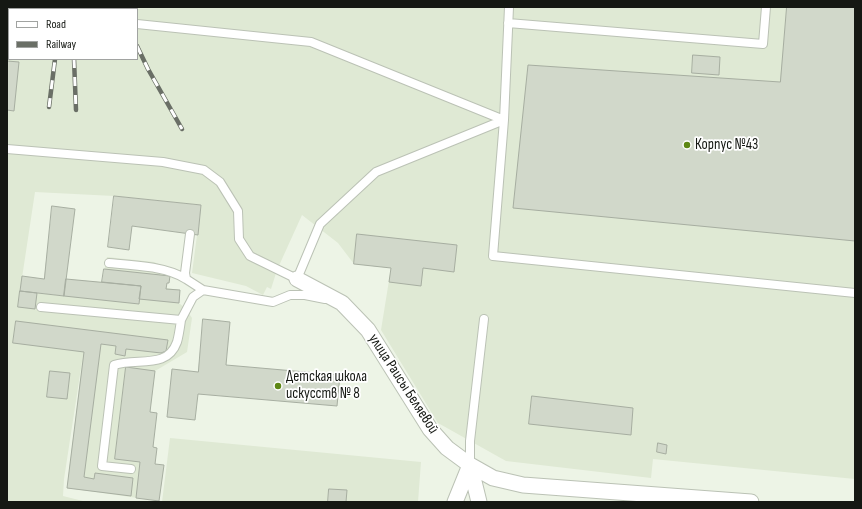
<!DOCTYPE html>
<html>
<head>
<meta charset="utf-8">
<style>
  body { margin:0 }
  #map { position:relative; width:862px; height:509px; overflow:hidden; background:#edf4e6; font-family:"Sofia Sans Condensed",sans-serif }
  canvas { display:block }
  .frame { position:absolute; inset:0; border:8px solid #151813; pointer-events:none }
  .legend { position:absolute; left:8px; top:8px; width:130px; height:52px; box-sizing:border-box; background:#fff; border:1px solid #a1a3a1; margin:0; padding:5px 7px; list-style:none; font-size:12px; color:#151813 }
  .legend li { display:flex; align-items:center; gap:8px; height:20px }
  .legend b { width:20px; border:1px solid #a1a3a1 }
</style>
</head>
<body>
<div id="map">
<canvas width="862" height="509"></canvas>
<div class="frame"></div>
<ul class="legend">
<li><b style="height:5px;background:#fff"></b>Road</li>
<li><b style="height:5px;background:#6a6f66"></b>Railway</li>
</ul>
</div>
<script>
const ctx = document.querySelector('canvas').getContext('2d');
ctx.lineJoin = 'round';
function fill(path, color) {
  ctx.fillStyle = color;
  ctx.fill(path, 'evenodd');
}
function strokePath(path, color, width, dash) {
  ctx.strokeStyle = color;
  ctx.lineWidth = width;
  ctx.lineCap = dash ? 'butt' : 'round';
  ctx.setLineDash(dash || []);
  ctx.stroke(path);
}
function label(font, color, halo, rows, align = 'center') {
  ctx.font = font + ' "Sofia Sans Condensed",sans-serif';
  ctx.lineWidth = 3.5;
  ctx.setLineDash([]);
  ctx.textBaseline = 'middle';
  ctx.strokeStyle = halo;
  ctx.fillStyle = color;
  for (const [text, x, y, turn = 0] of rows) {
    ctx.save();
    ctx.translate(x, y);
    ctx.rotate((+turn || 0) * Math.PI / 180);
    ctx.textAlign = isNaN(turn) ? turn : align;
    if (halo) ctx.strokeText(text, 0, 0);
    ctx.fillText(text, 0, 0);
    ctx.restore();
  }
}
const built = new Path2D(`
  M7,7H855V479L653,459L651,478L506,461L438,423L381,330L391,268L354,264L338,243L302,215L277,270L271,289L267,287L263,295L246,286L192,273L201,205L114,196L35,192L20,291L64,296L66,279L102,282L107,257L154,262L170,269L169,283H167L166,288L180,290L179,303L186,309L192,318L187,352L155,371L150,412L157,413L153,447L157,448L155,464L164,465L159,501L67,488L83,355L64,479L63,496L87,502H7ZM9,9H137V59H9Z
  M170,438L421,462L418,502H162Z`);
const building = new Path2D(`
  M787,7H855V241L513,208L528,65L780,82Z
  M693,55L720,57L719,75L692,73Z
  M7,61L19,62L14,111L7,110Z
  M114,196L201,205L198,235L132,226L129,250L108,247Z
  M52,206L75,209L64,296L20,291L22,276L44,279Z
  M357,234L457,245L454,272L423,268L421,286L389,282L391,268L354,264Z
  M104,269L170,276L169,283H167L166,289L180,290L179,303L139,299L141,286L102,282Z
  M66,279L141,286L139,304L64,296Z
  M20,291L37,293L35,309L18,307Z
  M203,319L230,322L226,365L340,375L337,406L198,394L195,420L167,417L172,369L198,372Z
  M16,321L168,340L166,351L161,353L126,349L125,356L115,354L116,346L101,344L84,477L94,479L95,473L133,478L131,496L67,488L84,352L13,343Z
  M126,367L155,371L150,412L157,413L153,447L157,448L155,464L164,465L159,501L136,498L140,462L115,459Z
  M50,371L70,373L67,399L47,397Z
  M532,396L633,408L631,435L529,424Z
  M658,443L667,445L666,454L657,452Z
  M329,489L347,490L346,502H328Z`);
const service = new Path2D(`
  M7,11H9
  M508,23L763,44L766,7
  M137,24L311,42L504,120L493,256L855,293
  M7,149L163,162L204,170L220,182L238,211L239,239L250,256L297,279L320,224L376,172L504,120L509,7
  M190,234L185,273L186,279L203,290
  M109,263C133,265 165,266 186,279
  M41,307L181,320L193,297L203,290L273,302L290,295H305L325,299
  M470,465V441L484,319
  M131,469L102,466L114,365C137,357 167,370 177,342C179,335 180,327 181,320`);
const minor = new Path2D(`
  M297,279L342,303L368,330L430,429L447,448L470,465L493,478L523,485L751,502
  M470,465L479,502
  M455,502L470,465`);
const rail = new Path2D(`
  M67,7L68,9
  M119,7L120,9
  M60,9V7
  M137,46L148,69L182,129
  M74,59L76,110
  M49,107L55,59`);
const markers = [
  [687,145,4,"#5d8714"],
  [278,386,4,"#5d8714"]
];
const poiNames = [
  ["Корпус №43",695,145],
  ["Детская школа",286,377],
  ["искусств № 8",286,394]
];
const streetNames = [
  ["улица Раисы Беляевой",403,384,57]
];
fill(built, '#dfe9d4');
fill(building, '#d1d8ca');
strokePath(building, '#a7aea1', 1);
strokePath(service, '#bbc2b5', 10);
strokePath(minor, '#bbc2b5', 17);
strokePath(service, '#fff', 8);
strokePath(minor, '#fff', 15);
strokePath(rail, '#6a6f66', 4.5);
strokePath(rail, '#fff', 3, [9]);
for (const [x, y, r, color] of markers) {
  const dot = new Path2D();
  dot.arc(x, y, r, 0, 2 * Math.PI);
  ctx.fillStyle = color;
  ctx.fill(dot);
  strokePath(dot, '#fff', 1.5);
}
label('15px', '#151813', '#fff', poiNames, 'left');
label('15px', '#151813', '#fff', streetNames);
</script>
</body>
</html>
